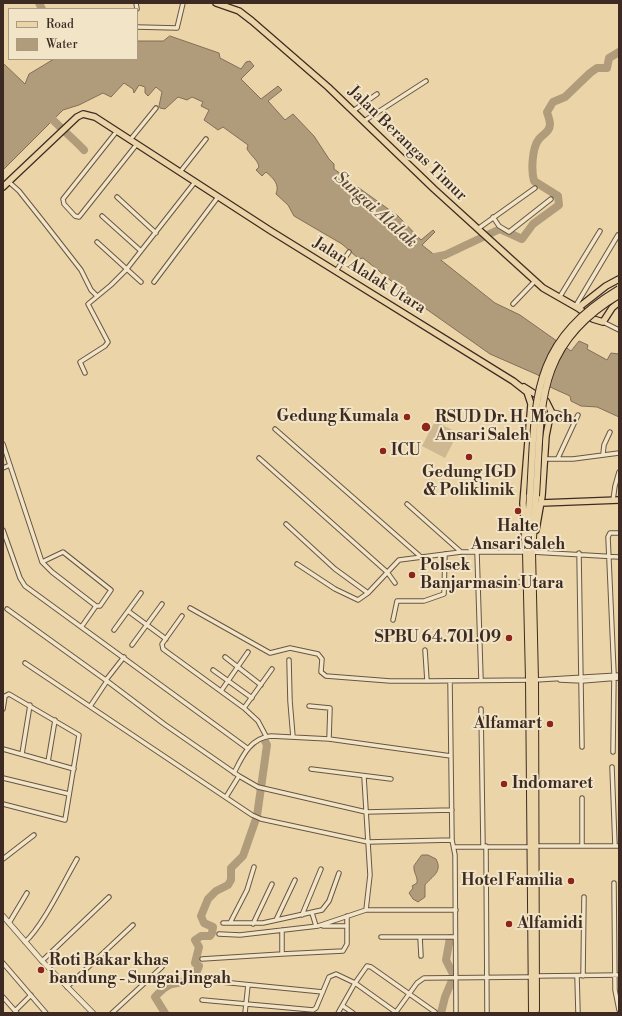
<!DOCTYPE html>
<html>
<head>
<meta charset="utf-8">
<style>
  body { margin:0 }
  #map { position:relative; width:622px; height:1016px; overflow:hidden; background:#ebd5a8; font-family:"Libre Bodoni",serif }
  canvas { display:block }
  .frame { position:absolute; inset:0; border:4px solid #3d2b23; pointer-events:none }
  .legend { position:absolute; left:8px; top:8px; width:130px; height:52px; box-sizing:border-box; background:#f2e4c6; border:1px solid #aa9a85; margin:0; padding:5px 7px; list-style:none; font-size:12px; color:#3d2b23 }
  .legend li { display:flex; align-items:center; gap:8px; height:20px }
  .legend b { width:20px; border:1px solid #aa9a85 }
</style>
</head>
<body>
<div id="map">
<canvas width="622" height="1016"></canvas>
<div class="frame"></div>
<ul class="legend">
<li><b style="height:5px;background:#ebd5a8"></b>Road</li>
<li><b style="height:11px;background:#b09b7b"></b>Water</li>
</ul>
</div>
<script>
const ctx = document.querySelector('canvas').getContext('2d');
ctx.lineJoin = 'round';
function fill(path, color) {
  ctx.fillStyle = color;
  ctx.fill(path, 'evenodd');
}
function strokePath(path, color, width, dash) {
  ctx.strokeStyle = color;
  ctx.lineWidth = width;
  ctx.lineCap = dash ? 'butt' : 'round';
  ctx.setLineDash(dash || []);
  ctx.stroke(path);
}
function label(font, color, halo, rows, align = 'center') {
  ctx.font = font + ' "Libre Bodoni",serif';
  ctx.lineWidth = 4;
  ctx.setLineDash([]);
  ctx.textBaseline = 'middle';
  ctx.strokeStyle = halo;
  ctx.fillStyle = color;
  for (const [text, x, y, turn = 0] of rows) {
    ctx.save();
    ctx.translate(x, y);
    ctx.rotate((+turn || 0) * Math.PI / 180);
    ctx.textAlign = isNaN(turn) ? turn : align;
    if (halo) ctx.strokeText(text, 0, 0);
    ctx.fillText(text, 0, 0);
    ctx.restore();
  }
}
const green = new Path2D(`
  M435,421L458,433L445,458L422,446Z`);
const water = new Path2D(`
  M170,36L219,53L220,58L241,69L246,62L250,61L254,66L241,79L261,99L278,86L282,90L268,101L285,120L293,114L314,136L329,159L334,164V169L341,174L346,182L359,188L398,216L421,240L433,230L435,232L422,245L495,303L520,315L571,351L579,341L588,345L587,349L607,360L611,353L619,354V417L597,407L581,406L571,401L570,396L550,387L538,375L490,354L422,306L363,258L359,259L342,244L294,216L288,205L276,194C280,184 273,178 266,172L262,176L256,170L259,167C258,160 251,156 247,149L248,145L223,127L218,130L204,120L209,110L201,106L203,102L192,97L187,100L178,97L165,109L160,108L159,106L162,92L156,87L148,96L145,93V87L139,85L134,93L133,89L124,83L111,97L103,93L79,105L63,110L3,170V63L25,84L29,74L54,59H137V41H163Z
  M422,855H428L436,859C443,872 432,876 425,885V897L418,902L413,899L409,893L413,888L412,886L417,883C418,876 413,873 414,866Z`);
const river = new Path2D(`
  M39,3L42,9
  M45,111C57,126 71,136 84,150
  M425,259L445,255L500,229L522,239L533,224L559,205L558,196L534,181C531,170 532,148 539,139C543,134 550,132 550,124C550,120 548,116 547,112L553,102L565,97L590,73L597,68H607L609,58L619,52
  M450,938L446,960L453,974
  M165,1013L155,997C160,992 165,986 172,984C188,980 193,984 199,966L195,963L199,947L195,940L201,936H210L212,933L213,927L204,923L201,916L208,899L216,891L228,885L231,880V868L243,856L257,816L267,745L265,741
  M441,1013L445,997L453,978`);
const minor = new Path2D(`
  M136,3L137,9
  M137,27L177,28L183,3
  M353,111L377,94
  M364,121L426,81
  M117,131L63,199L64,204L75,216L79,217L137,144
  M130,140L156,108
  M180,172L206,139
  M9,182L19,191L46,225L81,270L91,290L97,296
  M117,197L156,233
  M102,216L141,251
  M493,217L499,226L509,232L551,199
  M479,228L535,188
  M97,242L141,282
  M336,271L349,252
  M154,282L218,197
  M559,298L600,231
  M513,304L535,281
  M575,307L618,235
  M603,322L619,330
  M85,373L80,362L105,346L108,342L88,304L111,285L126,270L195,182
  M551,412L558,413L575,421
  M275,429L421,557
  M3,444L42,562L52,572L96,606
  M603,454L604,445L610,432
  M259,458L387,572L395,583
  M558,458L578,415
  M544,459H573L619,453
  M3,468L10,465
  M613,500L615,486L619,472
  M407,504L461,552
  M286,524L335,569L368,593
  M3,530L20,578L25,586L247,748
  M477,552L481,680
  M532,552L619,557
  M579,553L582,747
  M42,562L63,552L111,590L100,606H96L82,626
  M297,564L335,589L358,600L368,593L399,560L461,552H526
  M487,583L527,582
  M190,608L270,653L290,648L318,654L322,659L321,672L326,676L390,681H427L535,680L619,675
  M7,609L107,681L91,705
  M128,611L166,639
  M182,616L162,644L163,649L244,708L258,721L266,736
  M393,620L397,601H424L444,594L445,554
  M114,630L141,593
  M132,645L162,604
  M425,650L427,681
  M225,657L261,685
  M289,660L290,701L293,737
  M25,663L252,815L261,819L368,842L452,840
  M213,670L252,698
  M106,680L124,657
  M560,680L582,681L619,678
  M107,681L164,724L239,776L258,787L366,812L452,810
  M450,681L452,840L455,855L456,1013
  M221,691L248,652
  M309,706L330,708L329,739
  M244,708L272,669
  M3,709L5,696L9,694L79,735L65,820L3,804
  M481,709L483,846
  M3,749L74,769
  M613,752L614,674L608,537L610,533H619
  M22,754L30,705
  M48,762L55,720
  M612,767L615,846
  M311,769L391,779
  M234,773C242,757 250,738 271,736L329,739L451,756
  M364,777L370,875L366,910
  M3,778L69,794
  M226,797L239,776
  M582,798V845
  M486,846L487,1013
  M536,846H619
  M454,847H531
  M3,859L34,835
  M614,883L615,990L619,1010
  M312,913L316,926
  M302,915L321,869
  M276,920L295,880
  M9,923L27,893
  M223,923H263L322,910L329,901L339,873
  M230,923L247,890L254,867
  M253,924L272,884
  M323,926H347
  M282,930V954L343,951L347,944V916
  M219,934L240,935L318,926L366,910H456
  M381,937H455
  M420,937L421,956
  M25,942C43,926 64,881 77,859
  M202,959L282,954
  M42,961L109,897
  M3,963L46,1013
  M536,976L619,975
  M577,976L578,1013
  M583,976L584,897
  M201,980L323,992
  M67,987L133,925
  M3,997L17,1013
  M202,1000L313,1010L316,1008L329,977L336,974L355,983L397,1013
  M343,1006L353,1013
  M15,1011L31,995
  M396,1012L417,983L424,978L532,977
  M112,1013L162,967
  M245,1013L248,985
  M338,1013L355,983L367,966L371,967L435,1012`);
const tertiary = new Path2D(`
  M3,916L42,961L93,1013`);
const primary = new Path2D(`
  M216,3L239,11L252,21L328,87L434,189L543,288L578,308L593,319L603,322L612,308L619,302
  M3,187L77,117L83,114L95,117L271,231L513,381L527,392L531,404L523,503L525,545
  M578,308L606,286L619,279
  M524,387L546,401L551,411L546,436L542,496L536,530
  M541,503L619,500`);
const trunk = new Path2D(`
  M530,495L526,552L529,680L532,1013
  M536,1010L535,680L532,552L536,496`);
const trunkBridge = new Path2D(`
  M530,495C536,401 528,344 619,289
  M536,496C542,409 533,346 619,295`);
const markers = [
  [407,417,4,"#8f2418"],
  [426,427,5,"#8f2418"],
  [383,451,4,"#8f2418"],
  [469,457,4,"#8f2418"],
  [518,511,4,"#8f2418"],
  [412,575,4,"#8f2418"],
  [509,638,4,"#8f2418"],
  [550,724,4,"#8f2418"],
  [504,784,4,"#8f2418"],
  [571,881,4,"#8f2418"],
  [509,924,4,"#8f2418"],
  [41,970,4,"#8f2418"]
];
const streetNames = [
  ["Jalan Berangas Timur",407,144,44],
  ["Jalan Alalak Utara",369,276,32]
];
const poiNames = [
  ["Gedung Kumala",399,417,"right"],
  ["RSUD Dr. H. Moch.",435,418],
  ["Ansari Saleh",435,436],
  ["ICU",391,451],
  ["Gedung IGD",469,473,"center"],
  ["& Poliklinik",469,491,"center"],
  ["Halte",518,527,"center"],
  ["Ansari Saleh",518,545,"center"],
  ["Polsek",420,566],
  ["Banjarmasin Utara",420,584],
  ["SPBU 64.701.09",501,638,"right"],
  ["Alfamart",542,724,"right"],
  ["Indomaret",512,784],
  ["Hotel Familia",563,881,"right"],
  ["Alfamidi",517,924],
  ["Roti Bakar khas",49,961],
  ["bandung - Sungai Jingah",49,979]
];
const waterNames = [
  ["Sungai Alalak",375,210,42]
];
fill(green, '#cdb891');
fill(water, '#b09b7b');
strokePath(water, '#826e58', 1);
strokePath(river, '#b09b7b', 8);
strokePath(minor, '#685644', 5.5);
strokePath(tertiary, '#685644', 6);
strokePath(primary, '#3d2b23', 8);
strokePath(trunk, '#3d2b23', 8);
strokePath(minor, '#f2e4c6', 3.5);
strokePath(tertiary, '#f2e4c6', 4.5);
strokePath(primary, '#ebd5a8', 5.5);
strokePath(trunk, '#ebd5a8', 6);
strokePath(trunkBridge, '#3d2b23', 8, []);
strokePath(trunkBridge, '#ebd5a8', 6);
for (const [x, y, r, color] of markers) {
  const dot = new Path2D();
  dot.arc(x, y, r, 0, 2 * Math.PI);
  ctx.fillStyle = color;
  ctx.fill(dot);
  strokePath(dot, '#f2e4c6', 1.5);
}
label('16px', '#3d2b23', '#f2e4c6', streetNames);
label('bold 16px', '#3d2b23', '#f2e4c6', poiNames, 'left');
label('italic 17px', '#5a4739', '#f2e4c6', waterNames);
</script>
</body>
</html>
